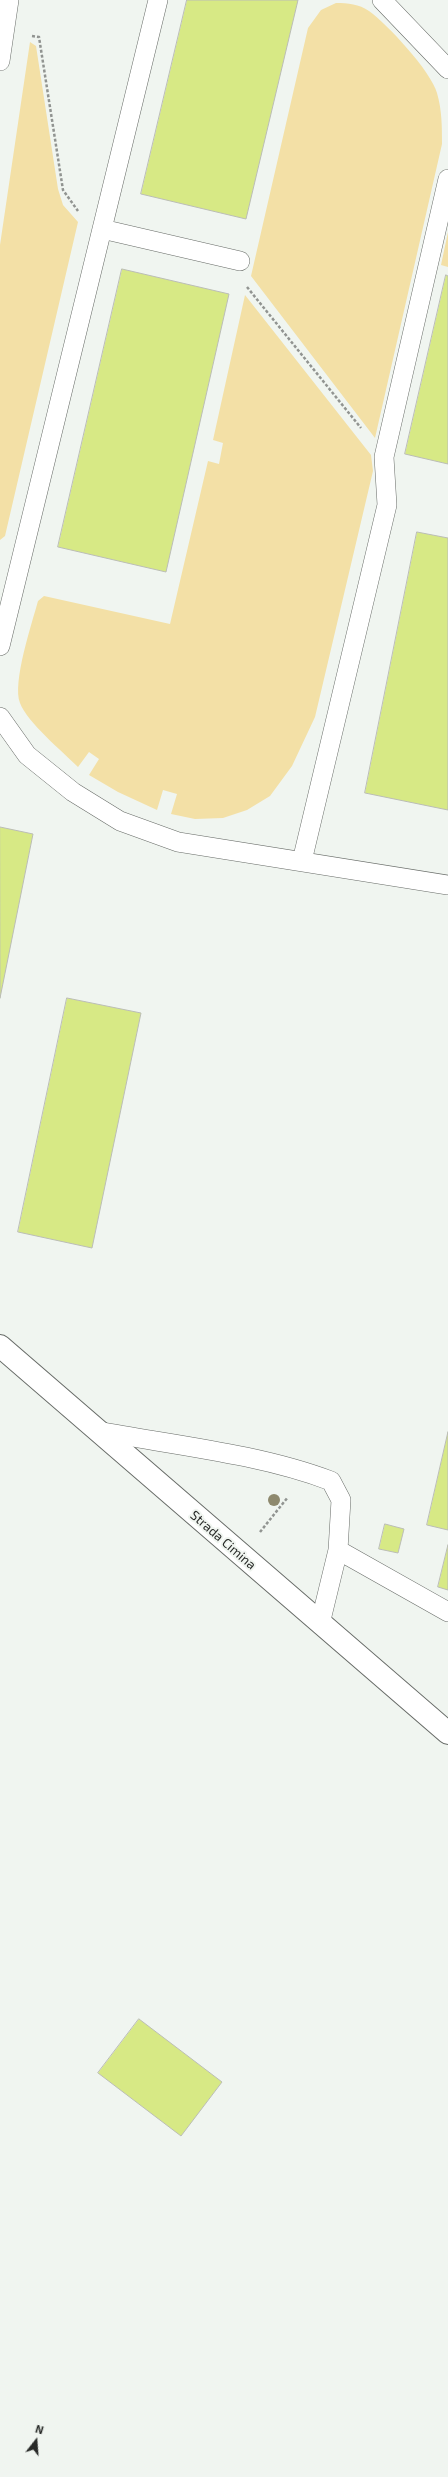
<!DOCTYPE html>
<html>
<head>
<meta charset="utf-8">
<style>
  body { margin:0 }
  #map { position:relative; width:448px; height:2477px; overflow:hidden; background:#f0f5f0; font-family:"Exo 2",sans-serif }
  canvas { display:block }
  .north { position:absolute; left:16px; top:2421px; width:40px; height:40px; -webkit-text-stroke:3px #f0f5f0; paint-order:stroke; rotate:17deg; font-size:11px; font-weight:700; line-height:16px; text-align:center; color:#272927 }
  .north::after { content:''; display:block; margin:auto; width:14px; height:18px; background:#272927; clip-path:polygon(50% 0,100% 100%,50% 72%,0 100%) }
</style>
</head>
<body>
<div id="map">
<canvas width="448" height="2477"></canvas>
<div class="north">N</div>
</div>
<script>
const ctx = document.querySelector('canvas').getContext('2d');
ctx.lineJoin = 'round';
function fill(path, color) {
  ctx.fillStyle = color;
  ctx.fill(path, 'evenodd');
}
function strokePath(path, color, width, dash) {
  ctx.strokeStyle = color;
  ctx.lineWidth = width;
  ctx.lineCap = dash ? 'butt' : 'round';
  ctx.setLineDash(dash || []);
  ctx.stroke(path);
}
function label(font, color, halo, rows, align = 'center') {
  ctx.font = font + ' "Exo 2",sans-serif';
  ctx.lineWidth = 4;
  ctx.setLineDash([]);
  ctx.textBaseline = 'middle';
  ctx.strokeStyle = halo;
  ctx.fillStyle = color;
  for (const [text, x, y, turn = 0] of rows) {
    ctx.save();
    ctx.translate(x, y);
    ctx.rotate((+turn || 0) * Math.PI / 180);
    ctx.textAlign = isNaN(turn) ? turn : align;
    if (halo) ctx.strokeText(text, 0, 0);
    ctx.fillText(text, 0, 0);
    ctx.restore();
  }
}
const green = new Path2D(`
  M336,3C348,3 359,4 369,11C387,24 431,71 437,93C442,110 442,127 442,144L375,438L251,276L308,28L321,10Z
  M30,42L36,46L58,189L63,205L78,222L5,536L0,540V245Z
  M448,232V267L441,265Z
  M245,295L371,455L373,471L315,717L292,766L270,796L247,810L223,818L195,819L171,814L177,794L163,790L157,810L118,792L89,775L99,759L89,752L78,767C63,752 27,722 20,703C12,683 32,623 38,601L44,596L170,624L208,461L219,464L223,443L213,440Z`);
const building = new Path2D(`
  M187,0H298L246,219L141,194Z
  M122,269L229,294L166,572L58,547Z
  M446,275L448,276V464L405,454Z
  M417,532L448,538V810L365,793Z
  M0,827L33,834L0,998Z
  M67,998L141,1013L92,1248L18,1232Z
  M448,1432V1530L427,1525Z
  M385,1524L404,1529L398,1553L379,1549Z
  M448,1545V1590L438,1587Z
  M139,2019L222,2082L181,2136L98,2073Z`);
const path = new Path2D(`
  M32,36L39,37L63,190L78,211
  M247,287L361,428
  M260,1532L288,1497`);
const lane = new Path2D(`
  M382,0L448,69
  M0,61L9,0
  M102,229L240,261
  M0,646L158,0
  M0,717L27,755L73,792L120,821L178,842L448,885
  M302,861L387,505L384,457L448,179
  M98,1431C173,1445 260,1454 331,1481L341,1500L338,1550L320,1624
  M338,1550L448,1612`);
const secondary = new Path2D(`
  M0,1346L448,1733`);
const trees = [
  [274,1500]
];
const streetNames = [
  ["Strada Cimina",223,1540,41]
];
fill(green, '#f3e0a6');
fill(building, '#d7e985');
strokePath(building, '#bbbdb6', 1);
strokePath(lane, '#676b67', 20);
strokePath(secondary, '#676b67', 24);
strokePath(path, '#919491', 2.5, [3, 2]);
strokePath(lane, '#fff', 19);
strokePath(secondary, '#fff', 22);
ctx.fillStyle = '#8e896e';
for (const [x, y] of trees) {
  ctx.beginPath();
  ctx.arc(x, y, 6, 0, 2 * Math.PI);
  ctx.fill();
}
label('13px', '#272927', '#f0f5f0', streetNames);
</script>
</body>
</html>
